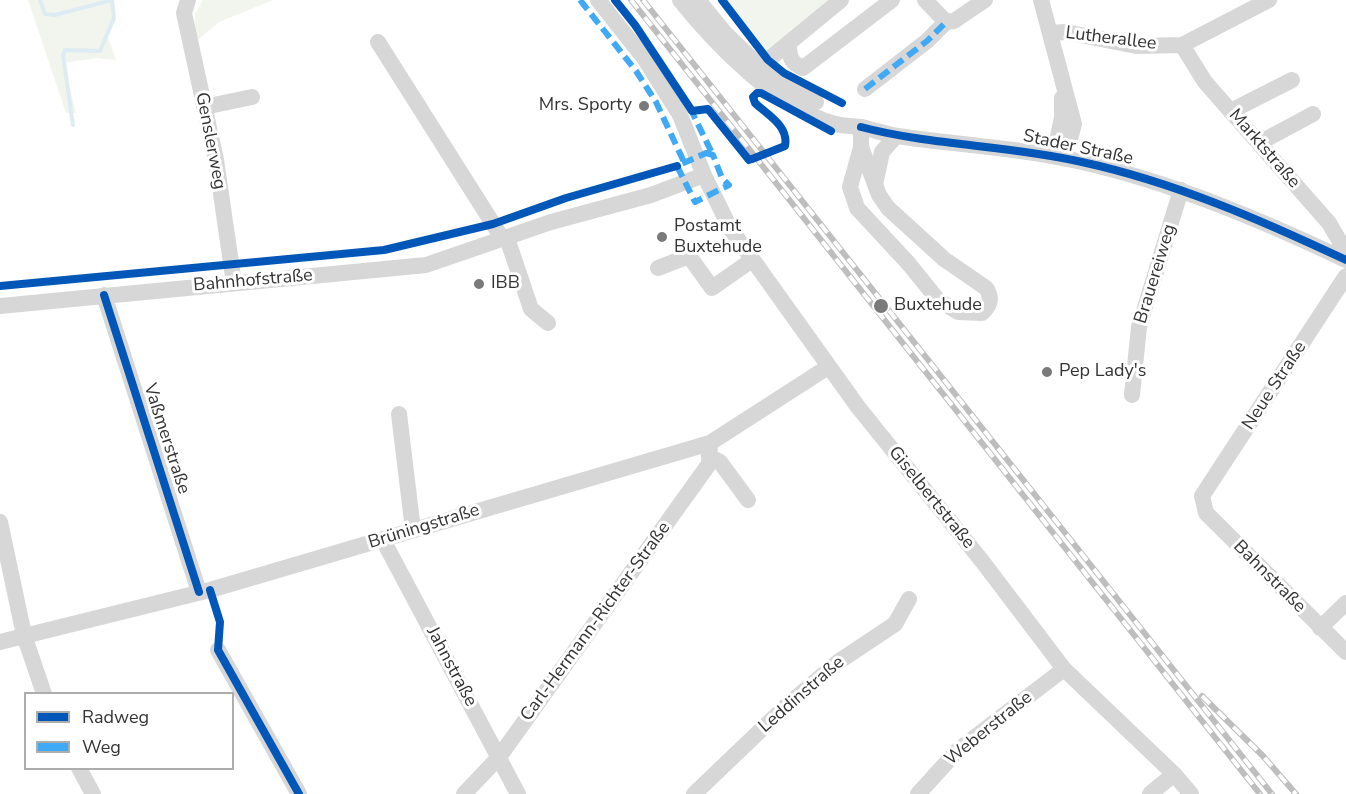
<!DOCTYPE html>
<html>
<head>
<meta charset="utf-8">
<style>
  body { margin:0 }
  #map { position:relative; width:1346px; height:794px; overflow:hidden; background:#fff; font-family:"Nunito Sans",sans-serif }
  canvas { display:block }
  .legend { position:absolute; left:24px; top:692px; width:210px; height:78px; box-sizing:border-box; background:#fff; border:2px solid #adadad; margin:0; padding:8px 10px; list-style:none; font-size:18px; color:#333 }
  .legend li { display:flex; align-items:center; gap:12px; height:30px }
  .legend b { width:30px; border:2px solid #adadad }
</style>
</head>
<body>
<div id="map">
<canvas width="1346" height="794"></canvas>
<ul class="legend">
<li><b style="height:8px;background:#0057b8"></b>Radweg</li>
<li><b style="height:8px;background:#3fa9f5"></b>Weg</li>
</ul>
</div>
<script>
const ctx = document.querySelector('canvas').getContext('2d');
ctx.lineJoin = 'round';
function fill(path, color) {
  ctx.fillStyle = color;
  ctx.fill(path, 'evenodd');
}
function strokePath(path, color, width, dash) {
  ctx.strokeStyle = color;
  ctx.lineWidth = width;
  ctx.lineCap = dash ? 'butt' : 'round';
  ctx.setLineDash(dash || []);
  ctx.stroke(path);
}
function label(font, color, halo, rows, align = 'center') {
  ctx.font = font + ' "Nunito Sans",sans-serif';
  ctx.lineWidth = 6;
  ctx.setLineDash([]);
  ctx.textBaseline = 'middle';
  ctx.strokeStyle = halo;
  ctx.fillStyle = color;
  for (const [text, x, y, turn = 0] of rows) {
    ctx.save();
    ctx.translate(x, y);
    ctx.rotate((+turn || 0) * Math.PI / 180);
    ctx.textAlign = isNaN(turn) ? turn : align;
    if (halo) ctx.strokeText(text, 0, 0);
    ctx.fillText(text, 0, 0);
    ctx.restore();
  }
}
const green = new Path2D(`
  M28,0H112L114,18L108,37L116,60L97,58L63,63L76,113H66Z
  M203,0H273L219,22L194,43L195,14Z
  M725,0H834L767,55Z`);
const stream = new Path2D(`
  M40,0L45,14L55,15L112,0
  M73,125L63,55L65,50L100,51L114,18L112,0`);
const minor = new Path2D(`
  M188,0L184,13L216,160L234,283
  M598,0L644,58L680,115L704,175L730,228L858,407L982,561L1064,669L1174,774L1191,794
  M680,0C715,44 778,109 835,124C843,126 853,126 862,127C874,130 885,134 897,136C959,145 1021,148 1082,162C1174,183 1261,220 1346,260
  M698,0L725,33L755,62L816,102
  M925,0L946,22
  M1041,0L1074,124L1070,139L1054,156
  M1050,33L1066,32L1136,46L1182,45L1269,0
  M378,42L502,238
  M789,44C789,57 791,63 803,68L892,0
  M1182,45L1205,82L1329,223L1346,252
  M755,62L768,60L841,0
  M865,89L927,41L946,22L954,21L985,0
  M204,107L252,97
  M1231,111L1292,80
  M1259,143L1313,114
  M861,147L879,195L888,208L944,259L986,288C992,297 991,305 982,313L958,312L938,300L909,264L857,208L850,187L861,147V127
  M1054,156L1062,117V98
  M875,185L882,152L896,136
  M507,238L531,309L548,323
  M658,268L689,256L712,288L752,260
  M1346,276L1202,496L1206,513L1346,652
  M104,295L199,592
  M0,306L426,265L551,222L651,195L704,175
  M1132,395L1139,327L1181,190
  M399,414L413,530
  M709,456L720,462L748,500
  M0,522L24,635L44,694
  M383,540L518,794
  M1320,628L1346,603
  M0,642L210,590L710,443L828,367
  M218,650L299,794
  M79,768L93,794
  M464,794L499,757L709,464L710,443
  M694,794L786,706L838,662L895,624L909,599
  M918,794L958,750L1064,669
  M1150,794L1174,774`);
const rail = new Path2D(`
  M631,0L1260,794
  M643,0L1272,794
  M1202,696L1263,756L1296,794`);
const quiet = new Path2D(`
  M580,0L636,71L656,102L684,162
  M865,89L927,41L946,22
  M690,108L713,155
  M706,153L713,155L722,178L729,185L695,202L677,166Z`);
const cycleway = new Path2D(`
  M615,0L635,25L692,111L708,109L749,160
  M722,0L768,60L784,73L842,103
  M861,127C933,146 1009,145 1082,162C1174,182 1261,220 1346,260
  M752,159L785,146C789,126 768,115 755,103L753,97L757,93H761L831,131
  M0,286L384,250L493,224L566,198L677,166
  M104,295L199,592
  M210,590L220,622L218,650L299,794`);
const markers = [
  [644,106,6,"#7a7a7a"],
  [662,237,6,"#7a7a7a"],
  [479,284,6,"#7a7a7a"],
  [881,306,8,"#7a7a7a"],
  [1047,372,6,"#7a7a7a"]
];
const streetNames = [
  ["Lutherallee",1111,39,7],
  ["Genslerweg",210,141,79],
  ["Stader Straße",1078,148,12],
  ["Marktstraße",1264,149,49],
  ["Brauereiweg",1156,274,-73],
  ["Bahnhofstraße",253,281,-5],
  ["Neue Straße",1275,386,-57],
  ["Vaßmerstraße",166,439,72],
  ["Giselbertstraße",931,498,51],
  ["Brüningstraße",424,527,-17],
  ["Bahnstraße",1269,577,45],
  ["Carl-Hermann-Richter-Straße",596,622,-54],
  ["Jahnstraße",451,667,62],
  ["Leddinstraße",802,695,-41],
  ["Weberstraße",989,729,-39]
];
const poiNames = [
  ["Mrs. Sporty",632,106,"right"],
  ["Postamt",674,227],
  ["Buxtehude",674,248],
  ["IBB",491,284],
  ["Buxtehude",894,306],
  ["Pep Lady's",1059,372]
];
fill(green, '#f1f5ed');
strokePath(stream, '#ddebf3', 4);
strokePath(minor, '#d7d7d7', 16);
strokePath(rail, '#bebebe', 6);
strokePath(rail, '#fff', 4, [11]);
strokePath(quiet, '#3fa9f5', 6, [12, 6]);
strokePath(cycleway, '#0057b8', 8);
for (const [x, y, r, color] of markers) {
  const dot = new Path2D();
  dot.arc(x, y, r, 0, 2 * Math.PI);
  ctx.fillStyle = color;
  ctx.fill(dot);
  strokePath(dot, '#fff', 2);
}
label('18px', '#333', '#fff', streetNames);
label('18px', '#333', '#fff', poiNames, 'left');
</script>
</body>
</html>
